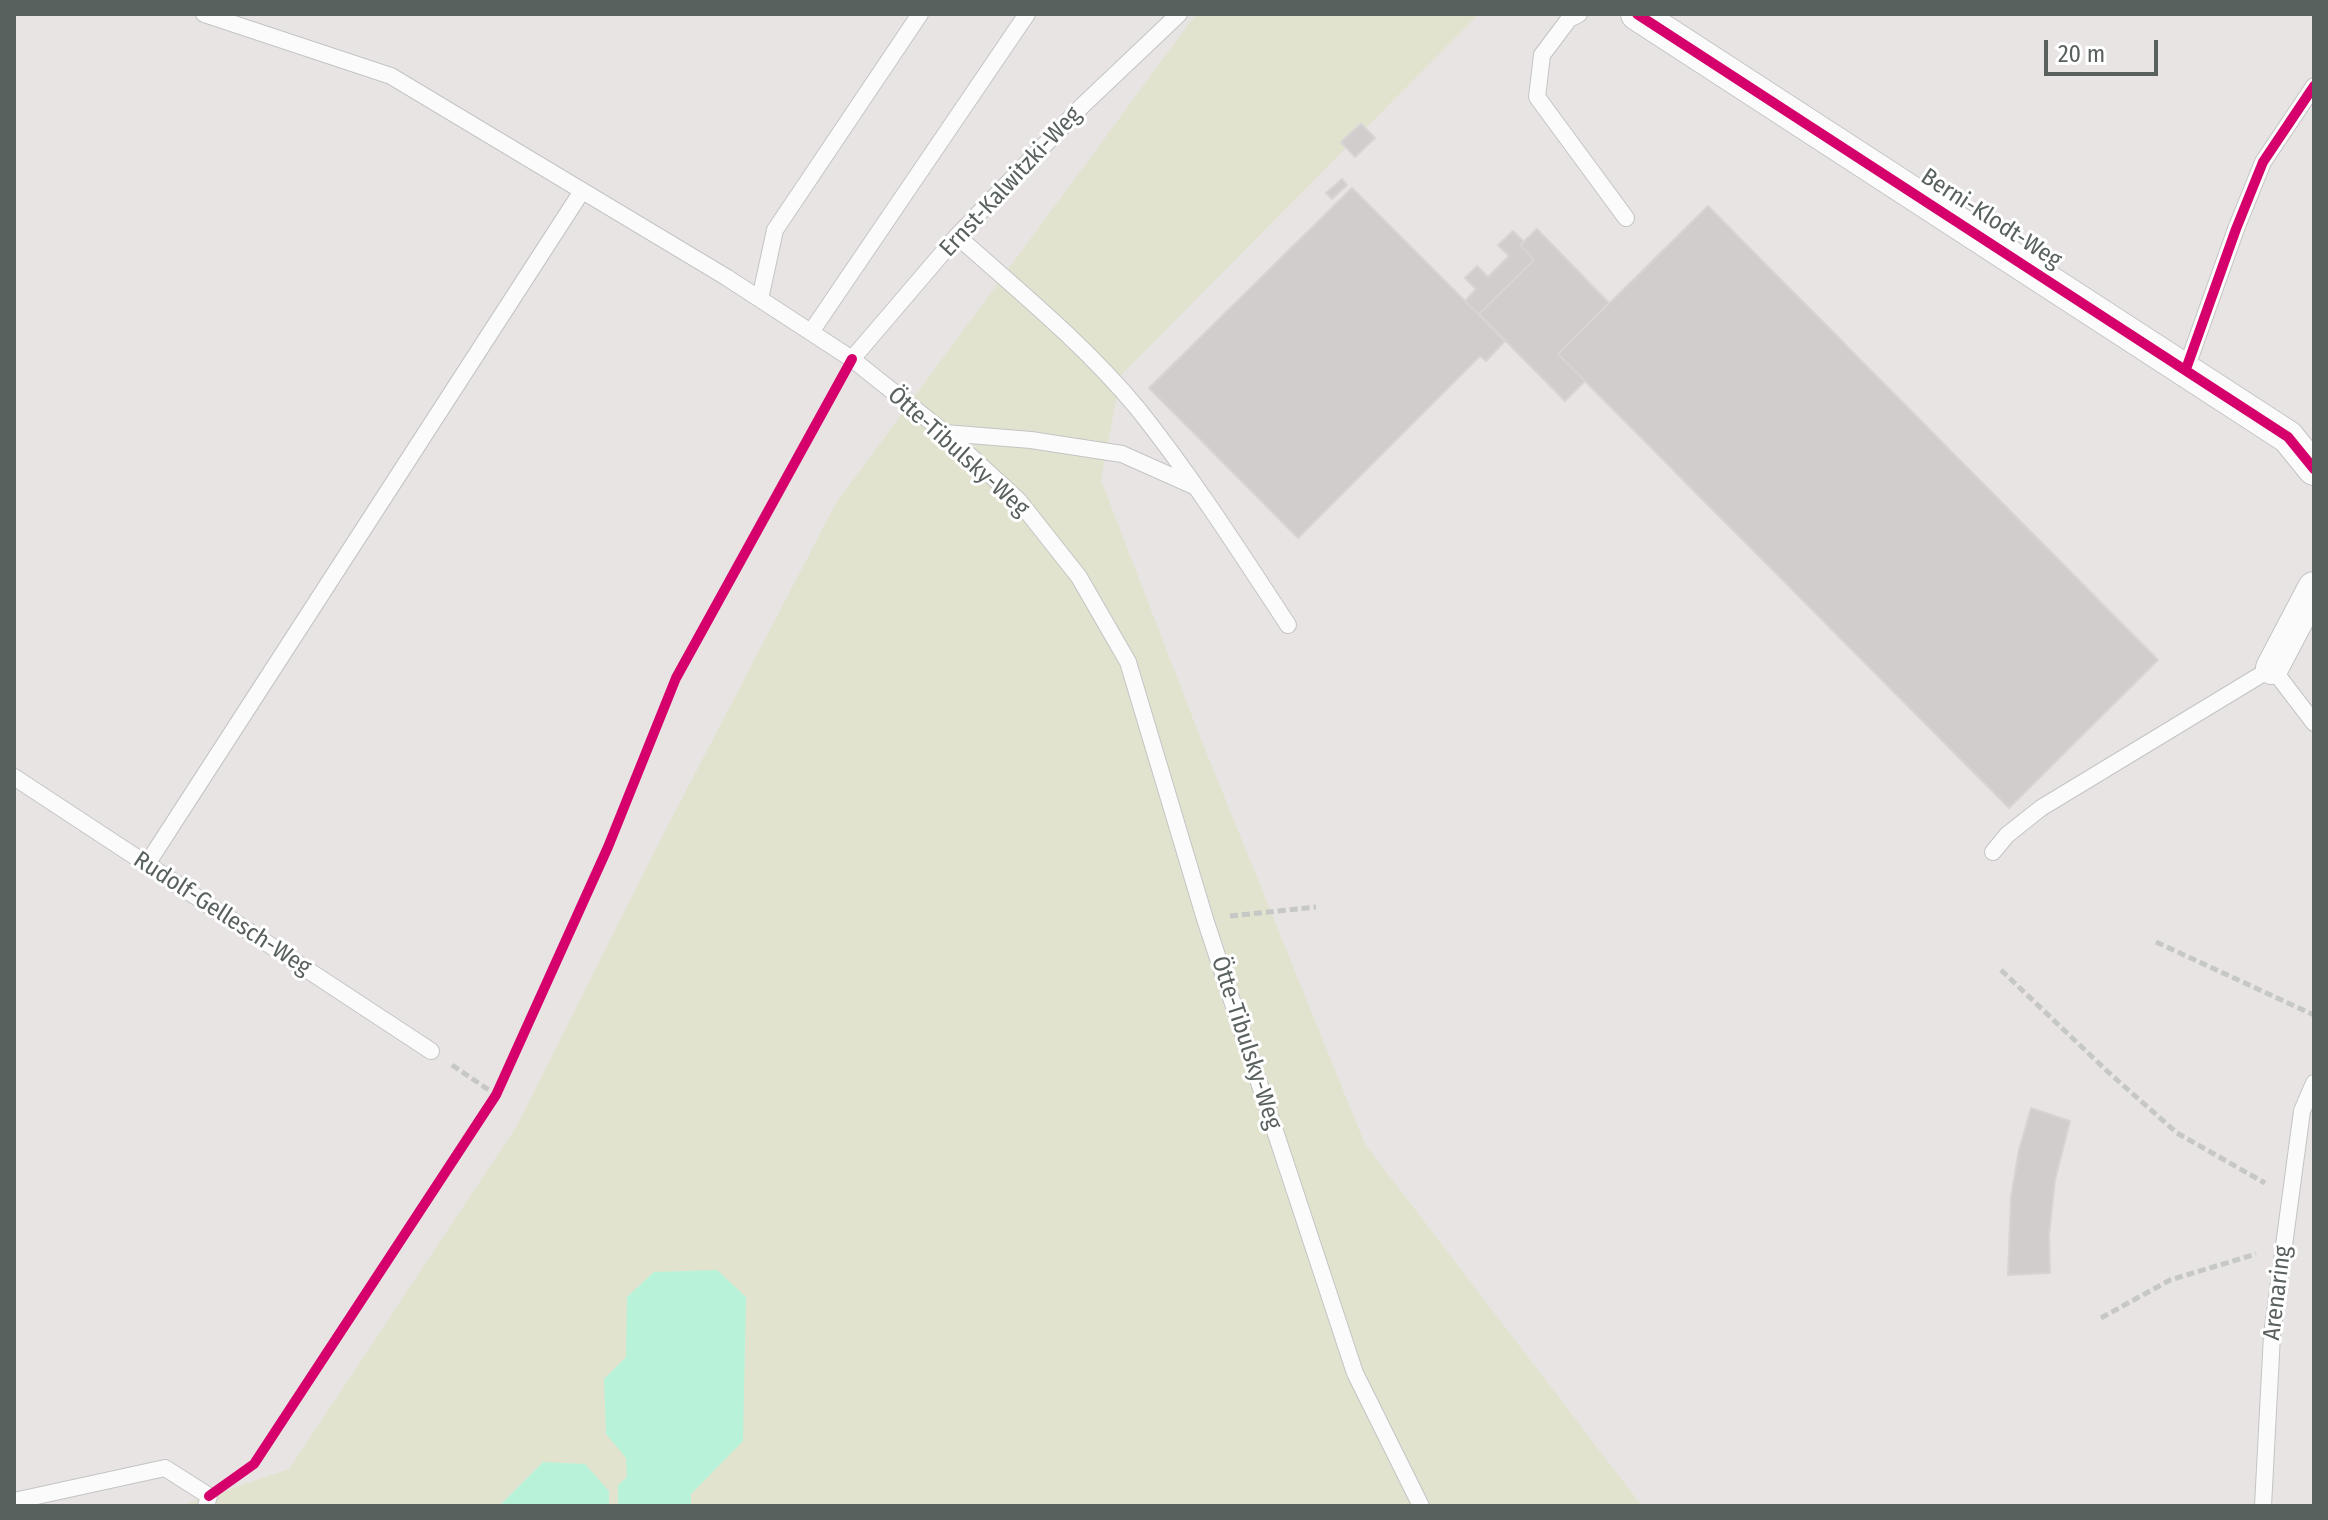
<!DOCTYPE html>
<html>
<head>
<meta charset="utf-8">
<style>
  body { margin:0 }
  #map { position:relative; width:2328px; height:1520px; overflow:hidden; background:#e9e4e4; font-family:"Fira Sans Condensed",sans-serif }
  canvas { display:block }
  .frame { position:absolute; inset:0; border:16px solid #59615f; pointer-events:none }
  .scale { position:absolute; left:2044px; top:40px; width:114px; height:36px; box-sizing:border-box; border:4px solid #59615f; border-top:0; padding-left:10px; font-size:24px; line-height:28px; white-space:nowrap; color:#59615f; -webkit-text-stroke:6px #fff; paint-order:stroke }
</style>
</head>
<body>
<div id="map">
<canvas width="2328" height="1520"></canvas>
<div class="frame"></div>
<div class="scale">20 m</div>
</div>
<script>
const ctx = document.querySelector('canvas').getContext('2d');
ctx.lineJoin = 'round';
function fill(path, color) {
  ctx.fillStyle = color;
  ctx.fill(path, 'evenodd');
}
function strokePath(path, color, width, dash) {
  ctx.strokeStyle = color;
  ctx.lineWidth = width;
  ctx.lineCap = dash ? 'butt' : 'round';
  ctx.setLineDash(dash || []);
  ctx.stroke(path);
}
function label(font, color, halo, rows, align = 'center') {
  ctx.font = font + ' "Fira Sans Condensed",sans-serif';
  ctx.lineWidth = 6;
  ctx.setLineDash([]);
  ctx.textBaseline = 'middle';
  ctx.strokeStyle = halo;
  ctx.fillStyle = color;
  for (const [text, x, y, turn = 0] of rows) {
    ctx.save();
    ctx.translate(x, y);
    ctx.rotate((+turn || 0) * Math.PI / 180);
    ctx.textAlign = isNaN(turn) ? turn : align;
    if (halo) ctx.strokeText(text, 0, 0);
    ctx.fillText(text, 0, 0);
    ctx.restore();
  }
}
const green = new Path2D(`
  M1196,14H1479L1121,375L1101,480L1199,734L1365,1144L1642,1506H180L289,1469L516,1127L667,827L836,503Z`);
const water = new Path2D(`
  M717,1270L746,1297L743,1441L691,1494V1506H618V1485L627,1477L626,1458L606,1434L604,1379L626,1357L627,1297L654,1272Z
  M543,1462L585,1464L609,1491V1506H499Z`);
const building = new Path2D(`
  M1361,124L1375,138L1355,157L1341,142Z
  M1342,179L1347,185L1332,199L1326,193Z
  M1352,188L1505,341L1486,361L1480,356L1298,538L1149,388Z
  M1708,206L2158,660L2009,808L1558,354Z
  M1537,229L1609,303L1558,354L1585,381L1565,401L1479,314L1534,260L1520,245Z
  M1513,231L1524,242L1520,245L1534,260L1479,314L1505,341L1465,301L1476,289L1465,278L1477,266L1488,277L1509,256L1498,245Z
  M2031,1108L2070,1121L2055,1180L2049,1235L2050,1273L2008,1275L2011,1197L2019,1150Z`);
const path = new Path2D(`
  M1230,916L1316,907
  M2156,942L2314,1015
  M2001,970L2107,1071L2177,1133L2265,1183
  M452,1065L496,1095
  M2101,1318L2170,1280L2256,1254`);
const lane = new Path2D(`
  M204,14L391,76L726,277L852,359L945,433L1019,501L1079,577L1128,662L1205,919L1355,1373L1421,1506
  M1579,14L1569,19L1542,55L1537,97L1626,218
  M957,236C1019,291 1085,345 1138,409C1193,478 1240,552 1288,625
  M760,299L775,230L920,14
  M811,332L1027,14
  M852,359L957,236L1082,106L1179,14
  M2186,369L2236,229L2263,162L2314,86
  M945,433L1031,440L1122,454L1196,487
  M14,777L431,1051
  M1993,852L2007,835L2041,808L2272,668L2314,723
  M147,864L582,191
  M2302,1111L2314,1083
  M14,1501L165,1468L209,1496L206,1506
  M2263,1506L2272,1335`);
const street = new Path2D(`
  M1637,14L2288,437L2314,469
  M2272,668L2314,588`);
const laneBridge = new Path2D(`
  M2272,1335L2302,1111`);
const cycleway = new Path2D(`
  M1637,14L2288,437L2314,469
  M2186,369L2236,229L2263,162L2314,86
  M209,1496L254,1464L496,1095L608,847L676,678L852,359`);
const streetNames = [
  ["Ernst-Kalwitzki-Weg",1011,182,-47],
  ["Berni-Klodt-Weg",1991,219,33],
  ["Ötte-Tibulsky-Weg",958,452,42],
  ["Rudolf-Gellesch-Weg",222,914,33],
  ["Ötte-Tibulsky-Weg",1246,1043,72],
  ["Arenaring",2278,1293,-83]
];
fill(green, '#e2e3cf');
fill(water, '#b8f3d9');
fill(building, '#d1cdcd');
strokePath(building, '#d8d3d4', 2);
strokePath(lane, '#c3c4c4', 18);
strokePath(street, '#c3c4c4', 34);
strokePath(path, '#c6c8c5', 5, [8, 4]);
strokePath(lane, '#fcfbfb', 16);
strokePath(street, '#fcfbfb', 32);
strokePath(laneBridge, '#c3c4c4', 18, []);
strokePath(laneBridge, '#fcfbfb', 16);
strokePath(cycleway, '#d6006c', 10);
label('24px', '#59615f', '#fff', streetNames);
</script>
</body>
</html>
